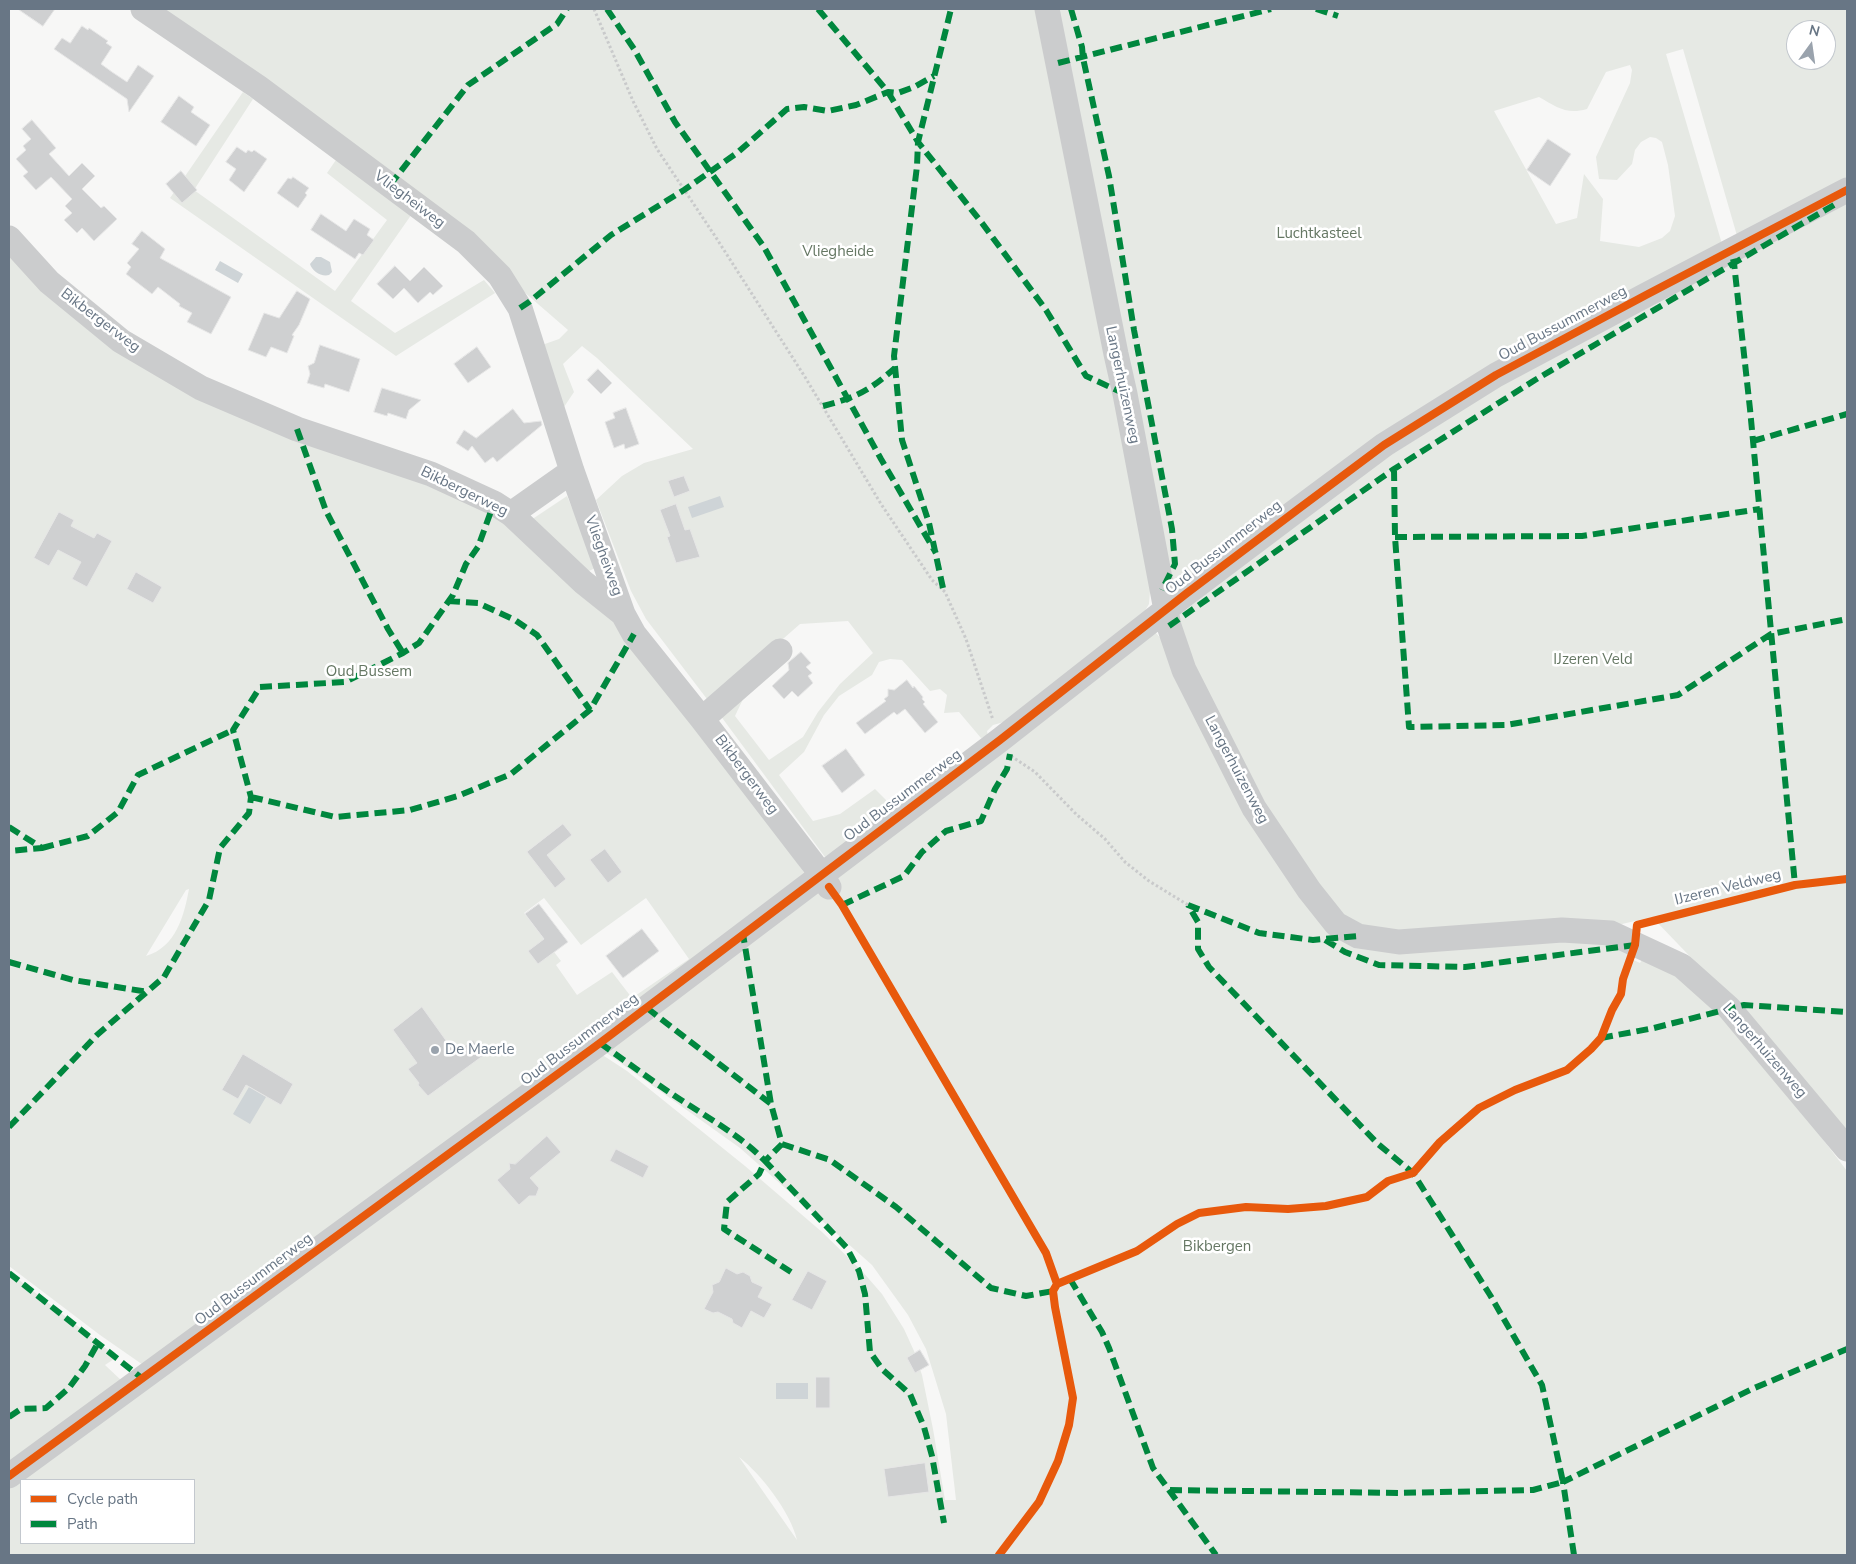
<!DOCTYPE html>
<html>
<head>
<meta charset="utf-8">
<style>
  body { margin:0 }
  #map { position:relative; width:1856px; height:1564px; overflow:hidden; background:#f7f7f6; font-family:"Nunito Sans",sans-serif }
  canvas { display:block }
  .frame { position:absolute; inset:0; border:10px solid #687685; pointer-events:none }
  .legend { position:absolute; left:20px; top:1479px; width:175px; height:65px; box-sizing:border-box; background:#fff; border:1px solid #c3c8ce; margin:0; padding:6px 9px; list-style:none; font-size:15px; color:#687685 }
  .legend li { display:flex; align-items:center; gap:10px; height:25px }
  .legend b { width:25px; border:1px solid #c3c8ce }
  .north { position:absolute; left:1786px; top:20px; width:50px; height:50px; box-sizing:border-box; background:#fff; border:1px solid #c3c8ce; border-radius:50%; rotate:14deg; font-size:14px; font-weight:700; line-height:20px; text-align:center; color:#687685 }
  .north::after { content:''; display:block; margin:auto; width:18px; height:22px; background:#9aa3ad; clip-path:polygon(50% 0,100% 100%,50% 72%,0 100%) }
</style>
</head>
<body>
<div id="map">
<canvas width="1856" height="1564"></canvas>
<div class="frame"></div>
<ul class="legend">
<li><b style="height:6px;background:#e8590c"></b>Cycle path</li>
<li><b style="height:6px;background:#00873e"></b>Path</li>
</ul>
<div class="north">N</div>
</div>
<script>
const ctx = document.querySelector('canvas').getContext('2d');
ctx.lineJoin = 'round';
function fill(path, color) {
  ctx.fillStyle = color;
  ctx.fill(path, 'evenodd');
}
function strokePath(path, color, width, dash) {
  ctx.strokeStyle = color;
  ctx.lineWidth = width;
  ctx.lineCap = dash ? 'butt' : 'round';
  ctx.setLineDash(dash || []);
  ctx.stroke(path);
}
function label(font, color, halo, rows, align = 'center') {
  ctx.font = font + ' "Nunito Sans",sans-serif';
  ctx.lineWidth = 5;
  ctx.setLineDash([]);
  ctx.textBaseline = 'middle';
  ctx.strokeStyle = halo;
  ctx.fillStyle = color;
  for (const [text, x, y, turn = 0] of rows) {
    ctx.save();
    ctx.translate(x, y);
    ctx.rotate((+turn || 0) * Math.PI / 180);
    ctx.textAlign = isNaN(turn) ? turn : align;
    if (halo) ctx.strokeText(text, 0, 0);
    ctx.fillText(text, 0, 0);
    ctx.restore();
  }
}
const green = new Path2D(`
  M154,9H1038L1151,579L1149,604L1139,621L1004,722L993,725L987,731L988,736L981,738L959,712L944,713L947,695L940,689L930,691L902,660L890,659L879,662L872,675L839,696L824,715L804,752L779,775L813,821L840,814L875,789L896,810L825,857L720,715L744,697L735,716L769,760L803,737L818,712L840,684L873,653L848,621L800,624L710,703L646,619L631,591L596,500L622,476L644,463L693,449L597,358L582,346L563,364L574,392L564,407L542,345L559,339L568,330L523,291Z
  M1054,9H1847V185L1740,246L1683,49L1666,54L1722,244L1181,589L1171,588ZM1796,30H1826V60H1796ZM1630,65L1632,70L1630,83L1596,157L1599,179L1617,180L1632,164L1635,150L1641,142L1650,137L1656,138L1662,142L1668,165L1675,216L1670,231L1662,238L1639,247L1600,241L1603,199L1584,174L1577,218L1556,224L1494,111L1539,97C1557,107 1566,115 1587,109L1606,72Z
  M243,92L253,99L194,190L335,291L387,220L327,173L338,157L414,211L351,301L395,333L484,280L495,293L396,356L170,198Z
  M1847,199V1142L1729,997L1652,917L1622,924L1557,922L1397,935L1348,924L1332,905L1218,735L1174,618L1189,608L1227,570L1498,380Z
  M9,247L79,319L511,523L618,621L725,758L805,874L1155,632L1165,643L1333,931L1558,937L1630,949L1627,957L1640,963L1644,956L1697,986L1787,1092L1847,1171V1555H9V1482L596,1056H604L627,1071L745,1166L822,1232L862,1271L882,1294L904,1329L914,1351L922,1375L933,1429L945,1500H956L946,1414L926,1349L908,1315L872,1265L740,1148L587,1039L146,1367L100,1335L9,1266ZM189,889C184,916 176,947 146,956L186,890ZM544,898L581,945L646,898L689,959L632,998L612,972L577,995L556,965L561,961L524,913ZM739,1457C761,1474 791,1513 797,1540ZM21,1480H194V1543H21Z
  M567,496L597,567L585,573L528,522Z
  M9,1272L117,1357L105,1365L123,1382L9,1465Z`);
const water = new Path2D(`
  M316,257H321L330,262L332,272L329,275C321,277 312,271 310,264Z
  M220,261L243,274L238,283L215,270Z
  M720,496L724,507L692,518L688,507Z
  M249,1087L266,1097L250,1124L233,1114Z
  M776,1383H808V1399H776Z`);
const building = new Path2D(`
  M18,9H55L43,26Z
  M82,26L88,30L89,28L108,41L106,43L112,47L101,64L112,72L127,82L138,65L154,76L129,112L127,99L54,49L62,38L70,43Z
  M179,96L194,107L191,112L210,125L196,146L161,122Z
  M32,120L56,148L49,154L69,176L82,163L95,176L82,189L101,208L104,206L117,219L94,241L82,228L77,233L64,220L72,213L65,206L72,199L51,177L36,190L23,176L28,172L16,159L26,150L23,146L31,139L22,129Z
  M1548,139L1571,154L1550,186L1527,170Z
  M237,147L246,153L248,150L252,152L254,150L267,159L244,192L229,180L236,169L226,162Z
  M181,171L197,190L182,203L166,184Z
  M293,177L309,188L305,193L307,195L298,208L277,193L288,178L291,179Z
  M321,214L346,231L354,219L370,229L367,235L374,240L363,255L359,253L355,259L311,230Z
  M142,231L165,249L160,258L231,297L211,334L187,322L192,313L179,306L180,304L158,287L152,294L126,274L131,267L127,263L139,249L132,244Z
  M395,266L410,281L424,267L443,286L433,295L430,292L418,303L404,288L393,299L377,284Z
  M297,291L310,299L299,325L292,335L294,336L287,353L271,347L266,357L248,350L264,313L279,318Z
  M320,345L360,359L349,392L325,384L324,388L307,383L310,374L308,366L314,363Z
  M477,347L491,367L468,383L454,364Z
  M598,369L612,383L601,394L587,380Z
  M382,388L421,400L409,410L406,419L388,413L387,416L374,412Z
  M626,408L639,444L625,449L624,444L614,448L605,422L615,418L613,413Z
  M513,409L524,423L541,421L542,425L497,462L493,457L485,463L472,446L468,451L456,443L464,430L476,438Z
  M684,476L690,491L674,497L668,481Z
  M676,504L685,530L690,529L700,557L676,563L667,537L670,536L660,510Z
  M59,512L74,520L71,526L94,538L97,533L112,541L87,587L72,579L81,562L58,550L49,566L34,558Z
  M136,572L162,587L153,603L127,589Z
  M801,652L811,663L806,667L812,673L808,676L813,683L798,697L792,691L784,699L772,686L789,670L788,663Z
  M907,680L913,688L914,686L923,697L922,699L925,702L923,704L938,722L925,733L905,709L897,715L894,712L865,734L856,723L886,701L884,699L888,696V689L894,690Z
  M846,749L865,775L842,793L822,766Z
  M563,824L572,835L547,855L566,879L555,888L527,852Z
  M605,849L622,872L608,883L590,860Z
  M539,904L568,942L538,964L528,951L544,939L525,914Z
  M642,929L659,951L623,978L606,956Z
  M422,1007L455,1053L473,1040L484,1055L428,1096L418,1085L419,1083L408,1069L417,1063L393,1030Z
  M243,1054L293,1084L281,1105L246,1085L238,1099L222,1090Z
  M547,1136L561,1152L530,1178L539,1188L536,1196H529L519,1205L497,1180L510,1169L509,1163L515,1164Z
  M616,1149L649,1166L643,1178L610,1161Z
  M726,1268L737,1274L743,1272L750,1276L752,1282L763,1287L758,1297L772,1304L764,1318L751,1311L742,1328L733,1323L732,1319L718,1312L713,1313L704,1309L713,1292L712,1285L719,1282Z
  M808,1271L827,1281L812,1310L792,1300Z
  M920,1350L929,1365L915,1373L907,1358Z
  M816,1377H830V1408H816Z
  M925,1463L929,1492L888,1497L884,1469Z`);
const path = new Path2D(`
  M594,9L633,101L657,149L715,236L805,377L881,504L932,580L945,592L966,639L993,720
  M1011,756L1035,772L1076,814L1105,839L1125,862L1149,881L1188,905`);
const minor = new Path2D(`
  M143,9L258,87L466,242L500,276L520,308L572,471L623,614
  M1047,9L1116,354L1125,394L1169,626L1184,670L1254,808L1309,890L1336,924L1358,936L1399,942L1562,930L1611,933L1682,966L1729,1008L1847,1149
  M9,238L49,282L121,341L201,388L297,429L431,474L494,503L511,514L583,582L623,614L634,634L702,719L821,874L829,887
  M511,514L572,471
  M702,719L780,651
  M9,1476L600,1043L1000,740L1187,593L1301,507L1384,445L1496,375L1646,295L1847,190`);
const quiet = new Path2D(`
  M607,9L634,49L675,122L764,247L881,459L936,553
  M818,9L888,92L918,142L982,223L1046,310L1086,376L1125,394
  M1071,9L1082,47L1083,58L1109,176L1134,330L1172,529L1175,564L1162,590
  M1316,9L1338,16
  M1058,63L1271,9
  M390,185L468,85L557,24L567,9
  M1733,259L1734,263L1834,205
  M520,308L529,302L611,235L684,190L737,153L787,109L804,107L828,111L856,105L888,92L898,93L914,87L934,76
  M823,406C857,397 869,391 895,368
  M297,429L326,511L388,629L403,653
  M1753,441L1847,414
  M1394,469L1395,537L1409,727L1506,725L1678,695L1771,634L1847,619
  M1395,537L1582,536L1760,509
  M943,588L929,523L902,440L894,356L917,166L918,142L951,9
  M448,601L478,603L515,620L537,635L590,710
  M1169,626L1394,469L1535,380L1734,263L1750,409L1795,885
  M251,797L335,817L410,810L458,796L511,774L590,710L634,634
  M9,827L42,848L9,851
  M42,848L88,836L118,812L138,775L233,730
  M842,905L904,876L922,852L946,831L981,821L995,789L1007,769L1010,754
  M1188,905L1259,933L1313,940L1358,936
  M1325,940L1345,952L1379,965L1465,967L1635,945
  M9,962L73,980L148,992
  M647,1008L771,1104
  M1601,1038L1654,1028L1744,1005L1847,1012
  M600,1043C624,1060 648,1078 672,1094C703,1115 739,1134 765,1161L782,1144L771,1104L743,934
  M9,1127L97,1035L164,977L209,900L220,848L249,813L251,797L233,730L260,687L345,682L403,653L419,643L453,595L466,564L478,547L494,503
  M782,1144L830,1160L896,1207L991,1288L1026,1296L1053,1291
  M791,1272L724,1229L727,1202L759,1174L765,1161L847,1248L859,1271L865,1294L870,1352L882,1369L910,1394L924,1427L932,1456L944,1523
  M9,1273L143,1379
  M1070,1279L1102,1332L1109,1348L1153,1468L1216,1555
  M9,1417L21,1409L46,1408L69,1388L85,1366L98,1343
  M1170,1490L1398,1493L1533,1490L1563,1482L1542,1385L1490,1295L1413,1173L1378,1144L1209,967L1198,949V922L1188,905
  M1574,1555L1563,1482L1752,1389L1847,1349`);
const cycleway = new Path2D(`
  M829,887L842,905L1046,1253L1057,1284
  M9,1476L600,1043L1000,740L1187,593L1301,507L1384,445L1496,375L1646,295L1847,190
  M999,1555L1039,1502L1058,1461L1069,1425L1073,1398L1055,1307L1053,1291L1057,1284L1137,1251L1177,1224L1199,1213L1246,1207L1288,1209L1326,1206L1367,1197L1388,1181L1413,1173L1440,1142L1479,1108L1515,1090L1567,1070L1591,1049L1601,1038L1612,1010L1621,994L1623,979L1635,945L1637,925L1795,885L1847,879`);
const markers = [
  [435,1050,5,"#9aa3ad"]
];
const streetNames = [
  ["Vliegheiweg",409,200,37],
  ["Bikbergerweg",100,321,37],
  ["Oud Bussummerweg",1563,324,-28],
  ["Langerhuizenweg",1122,385,78],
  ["Bikbergerweg",464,492,26],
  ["Oud Bussummerweg",1224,548,-38],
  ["Vliegheiweg",603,556,70],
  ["Langerhuizenweg",1236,770,62],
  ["Bikbergerweg",746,775,53],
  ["Oud Bussummerweg",903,796,-37],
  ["IJzeren Veldweg",1728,888,-14],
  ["Oud Bussummerweg",580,1040,-37],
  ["Langerhuizenweg",1764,1051,49],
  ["Oud Bussummerweg",254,1280,-37]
];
const parkNames = [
  ["Luchtkasteel",1319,234],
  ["Vliegheide",838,252],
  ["IJzeren Veld",1593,660],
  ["Oud Bussem",369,672],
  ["Bikbergen",1217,1247]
];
const poiNames = [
  ["De Maerle",445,1050]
];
fill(green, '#e6e9e4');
fill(water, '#ced4d7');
fill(building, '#cfd0d1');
strokePath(building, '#e6e6e6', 1);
strokePath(path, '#c9cacb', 3, [2.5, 2.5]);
strokePath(minor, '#cbcccd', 25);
strokePath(quiet, '#00873e', 6, [12, 6]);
strokePath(cycleway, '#e8590c', 8);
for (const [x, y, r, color] of markers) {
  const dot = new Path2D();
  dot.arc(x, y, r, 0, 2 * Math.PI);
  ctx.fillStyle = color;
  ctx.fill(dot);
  strokePath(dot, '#fff', 2);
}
label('15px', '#687685', '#fff', streetNames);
label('15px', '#657763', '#fff', parkNames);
label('15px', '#687685', '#fff', poiNames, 'left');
</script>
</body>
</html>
